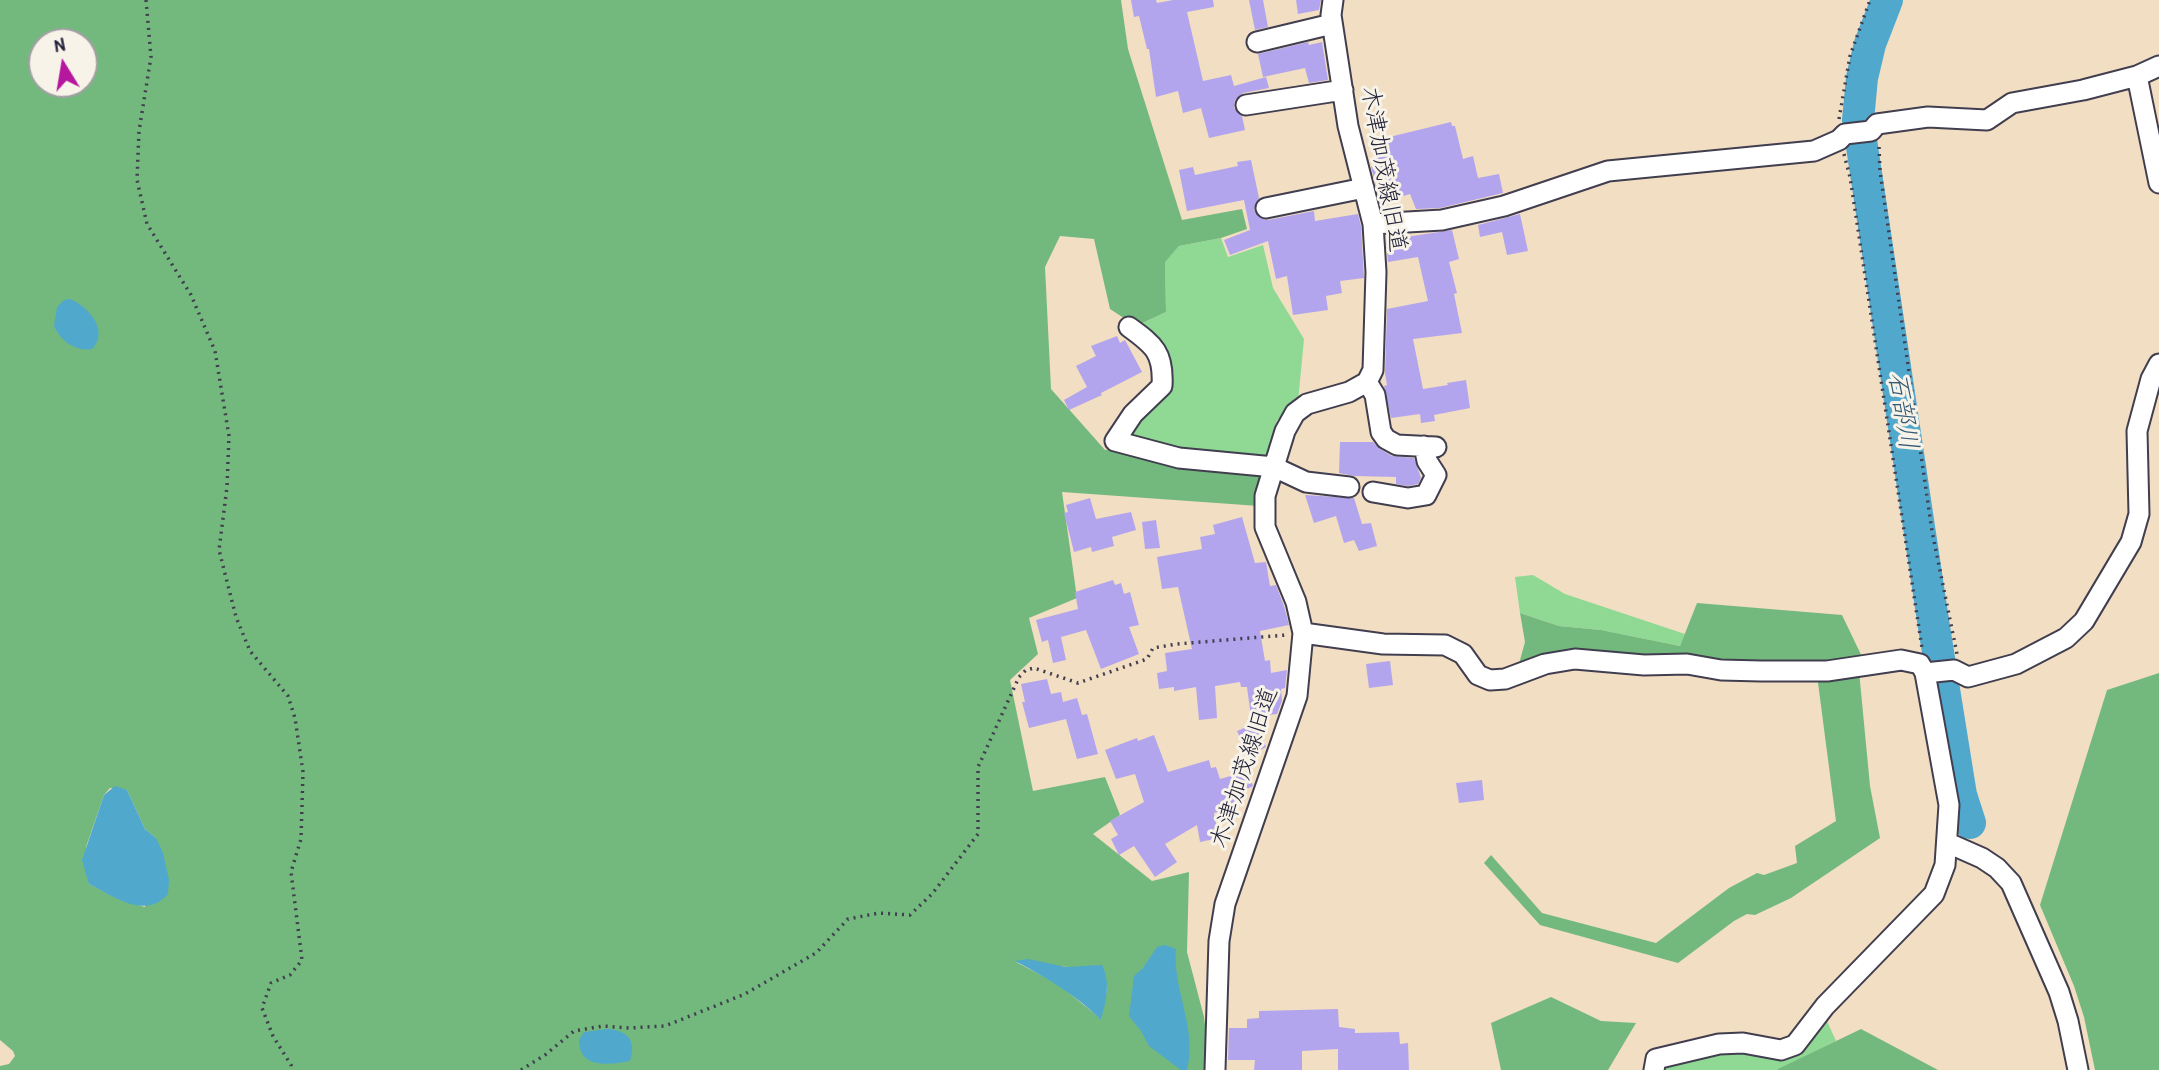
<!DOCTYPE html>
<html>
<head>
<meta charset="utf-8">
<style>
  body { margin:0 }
  #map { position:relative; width:2159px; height:1070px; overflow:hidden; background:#f2dec2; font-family:"Patrick Hand",sans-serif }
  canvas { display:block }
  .north { position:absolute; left:28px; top:28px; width:70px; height:70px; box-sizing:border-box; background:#f7f3e8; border:2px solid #a29fa3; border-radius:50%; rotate:349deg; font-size:19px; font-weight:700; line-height:28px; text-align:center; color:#22223b }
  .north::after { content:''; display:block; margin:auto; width:24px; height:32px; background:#b5179e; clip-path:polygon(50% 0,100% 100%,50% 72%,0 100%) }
</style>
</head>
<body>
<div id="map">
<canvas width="2159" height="1070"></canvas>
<div class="north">N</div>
</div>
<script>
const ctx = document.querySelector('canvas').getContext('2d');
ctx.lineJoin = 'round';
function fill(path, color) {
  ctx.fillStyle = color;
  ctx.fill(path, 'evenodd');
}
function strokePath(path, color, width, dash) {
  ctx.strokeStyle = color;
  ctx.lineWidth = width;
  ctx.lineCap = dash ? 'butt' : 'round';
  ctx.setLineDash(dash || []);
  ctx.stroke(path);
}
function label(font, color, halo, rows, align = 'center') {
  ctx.font = font + ' "Patrick Hand","Klee One",sans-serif';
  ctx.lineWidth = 6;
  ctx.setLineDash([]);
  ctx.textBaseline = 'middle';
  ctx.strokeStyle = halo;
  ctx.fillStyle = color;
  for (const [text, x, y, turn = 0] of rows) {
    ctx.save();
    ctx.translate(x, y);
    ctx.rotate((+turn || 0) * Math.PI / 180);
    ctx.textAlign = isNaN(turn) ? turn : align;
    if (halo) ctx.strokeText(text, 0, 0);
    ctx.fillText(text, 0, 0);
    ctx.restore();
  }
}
const green = new Path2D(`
  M1221,238L1228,257L1263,245L1273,288L1304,339L1298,402L1277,420L1267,461L1125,441L1138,416L1164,390L1136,326L1166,312L1165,261L1179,246Z
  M1533,575L1565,594L1685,634L1680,646L1601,630L1559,626L1520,613L1515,577Z
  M1827,1021L1836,1041L1778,1070H1658L1660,1061L1724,1051L1806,1046Z`);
const forest = new Path2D(`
  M0,0H1121L1128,49L1182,220L1242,209L1247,229L1221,238L1179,246L1165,262L1166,312L1136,326L1110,309L1094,239L1060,236L1045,267L1051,389L1105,450L1118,448L1267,461L1259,506L1062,492L1077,598L1029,618L1038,654L1010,680L1033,791L1105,777L1120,815L1093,834L1152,881L1189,872L1187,952L1204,1017L1207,1043V1070H0V1066L9,1064L15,1056L13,1051L0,1040ZM42,42H84V84H42ZM110,788L127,790L145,829L156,838L145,907L123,901L89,884L86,847L104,795ZM1016,962L1078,968L1102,966L1107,990L1101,1019L1058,984Z
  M1697,603L1842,615L1865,663L1688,661L1517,671L1525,642L1520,613L1559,626L1601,630L1680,646Z
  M1859,671L1870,786L1880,838L1791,898L1755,915L1747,914L1734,921L1678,963L1540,925L1484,863L1491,855L1542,913L1656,943L1729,888L1757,873L1764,875L1797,863L1795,846L1836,821L1817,675Z
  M2159,673V1070H2095L2084,1017L2074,986L2040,905L2107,690Z
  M1551,997L1601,1021L1636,1023L1608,1070H1501L1491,1023Z
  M1861,1029L1938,1070H1778V1069Z`);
const water = new Path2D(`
  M70,299C88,306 110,331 92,349C75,352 60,340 54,326L57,307L64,300Z
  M115,786L127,790L145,829L156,838L163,853L169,880L168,894C145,920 115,897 89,884L82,860L104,795Z
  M1165,945L1176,949C1172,989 1198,1029 1187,1070H1181L1149,1046L1141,1031L1129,1016L1134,976L1143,968L1157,947Z
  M1028,959L1066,967L1102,965C1111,983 1106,1001 1101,1020C1075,994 1047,978 1015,961Z
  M607,1029C627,1030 637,1040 630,1061C609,1065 579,1069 579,1040L584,1032Z`);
const river = new Path2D(`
  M1887,0L1870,44L1862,78L1858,120L1934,627L1961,795L1970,823`);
const building = new Path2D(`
  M1131,0H1156L1157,3L1173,0H1213L1214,7L1187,12L1203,81L1231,75L1234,86L1266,77L1269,88L1243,93L1235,100L1234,108L1242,116L1245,130L1209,138L1201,108L1183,113L1178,91L1156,97L1149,49H1147L1139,16L1134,17Z
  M1249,0H1263L1268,27L1255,30Z
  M1296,0H1321L1319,10L1298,14Z
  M1308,42L1309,45L1322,42L1328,80L1309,83L1305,68L1263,77L1258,54Z
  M1451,122L1452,126H1455L1463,159L1473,156L1478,178L1499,174L1503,193L1440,208L1416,209L1410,194L1400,197L1398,189L1378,194L1371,167L1378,165L1373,146L1378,145L1377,140Z
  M1251,160L1259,198L1254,210L1262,219L1268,220L1314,211L1315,221L1358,214L1361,226L1364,278L1340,281L1342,293L1326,296L1328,310L1293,315L1287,276L1276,279L1268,241L1230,255L1224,240L1250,230L1244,200L1187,211L1179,170L1193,167L1195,175L1238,166L1237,162Z
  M1520,214L1528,251L1507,255L1502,232L1480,237L1478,225Z
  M1452,230L1459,259L1449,262L1457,293L1454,294L1462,333L1413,339L1423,389L1448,385L1447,383L1466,380L1470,408L1434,415L1435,421L1421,423L1420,414L1391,418L1384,386L1387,385L1385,373L1387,309L1428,301L1418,257L1388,262L1386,240Z
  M1117,336L1120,343L1125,340L1142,372L1101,393L1102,395L1069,410L1064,400L1087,387L1076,366L1096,356L1091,346Z
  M1340,442H1373L1380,449L1392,456L1414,458L1421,478L1418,484L1408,486L1396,484V477L1354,476L1339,473Z
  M1305,495L1354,498L1362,524L1371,523L1377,546L1359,551L1354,540L1344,543L1336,516L1314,523Z
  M1090,498L1096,519L1131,512L1136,530L1112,537L1114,546L1092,552L1091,547L1074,552L1064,513L1068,512L1066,505Z
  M1242,517L1255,563L1266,562L1270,586L1276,585L1284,606L1289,625L1260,631L1265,661L1270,660L1271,673L1287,670L1285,688L1281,689L1282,701L1277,714L1251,717L1247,687H1241L1240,682L1215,686L1217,718L1199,720L1196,687L1174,691V687L1159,689L1157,673L1167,671L1165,653L1192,649L1178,587L1162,589L1157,557L1202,549L1200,537L1215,534L1213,525Z
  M1156,520L1160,548L1145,549L1142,522Z
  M1113,580L1115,585L1121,583L1124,594L1130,592L1139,625L1129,627L1139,654L1101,669L1086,630L1061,637L1066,660L1053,663L1048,640L1042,642L1036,620L1078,609L1075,592Z
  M1390,661L1393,685L1369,688L1366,664Z
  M1047,679L1051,694L1061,692L1063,702L1077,698L1082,715L1087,714L1098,754L1077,759L1066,719L1029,728L1022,702H1025L1021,684Z
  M1256,723L1266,747L1248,756L1237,731Z
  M1154,735L1168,772L1209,760L1211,768L1216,767L1220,779L1248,771L1253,786L1233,796L1236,807L1214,813L1219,838L1200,842L1197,825L1165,844L1177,862L1155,877L1134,846L1119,855L1111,839L1118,835L1110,821L1144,802L1135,774L1116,779L1105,750L1137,738L1138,741Z
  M1482,780L1484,800L1459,803L1456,783Z
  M1338,1009L1339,1027L1355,1029V1033L1399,1032L1400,1044L1408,1043L1409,1070H1338V1049L1302,1051V1070H1254L1255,1060H1228L1229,1028H1247V1019L1259,1018V1011Z`);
const path = new Path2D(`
  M146,0L151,57L139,131L137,180L147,224L191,295L215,351L229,436L227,487L219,550L236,617L250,651L288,696L295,718L303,772L301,839L291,872L302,960L290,975L271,983L262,1008L273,1036L291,1065V1070
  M1839,119L1850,56L1870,0
  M1879,147L1880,171L1932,531L1957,654
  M1844,154L1850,177L1922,648
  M521,1070L545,1055L574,1031L603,1026L629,1028L665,1026L745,994L816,953L848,919L879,913L910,915L932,894L978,834V767L1019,677L1026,670L1034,668L1078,683L1147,659L1153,648L1177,644L1286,635`);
const minor = new Path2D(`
  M1257,42L1332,24
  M2137,76L2159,183
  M1246,105L1343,90
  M1266,208L1364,188
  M1373,224L1442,220L1504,206L1608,171L1814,151L1839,140L1845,134L1871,131L1877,124L1928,117L1987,120L2012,103L2083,90L2137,76L2159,66
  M1129,327C1154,345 1164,353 1162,386L1133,414L1115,441L1179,458L1274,467L1306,482L1349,487
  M1367,382L1375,395L1381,432L1386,439L1397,445L1436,447
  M1373,492L1408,498L1426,495L1436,475L1427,461L1424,446
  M1303,633L1383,644L1445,645L1463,654L1478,675L1490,680L1505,679L1545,664L1575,659L1644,665L1687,664L1721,670L1761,671H1827L1901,660L1920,664L1925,673L1949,805L1945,865L1934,894L1825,1006L1795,1045L1781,1050L1743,1043L1719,1044L1656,1059L1654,1070
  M1925,673L1954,670L1968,677L2016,664L2066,638L2084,621L2131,542L2139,514L2137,431L2151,379L2159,364
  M1948,843L1982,858L1997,868L2011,883L2059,992L2068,1021L2078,1070
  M1215,1070L1219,941L1225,904L1297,696L1303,633L1296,602L1265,527V496L1285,431L1295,413L1307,404L1349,392L1367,382L1373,370L1376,272L1373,224L1348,126L1331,15L1333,0`);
const streetNames = [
  ["木津加茂線旧道",1383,169,80],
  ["木津加茂線旧道",1245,768,-72]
];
const waterNames = [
  ["石部川",1902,411,81]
];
fill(green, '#8fd994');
fill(forest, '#73b97e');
fill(water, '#50a8cd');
strokePath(river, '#50a8cd', 32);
fill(building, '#b3a5ed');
strokePath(minor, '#413e4f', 23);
strokePath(path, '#413e4f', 3.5, [2, 5]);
strokePath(minor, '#fff', 19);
label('24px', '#22223b', '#f7f3e8', streetNames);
label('italic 26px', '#345875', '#f7f3e8', waterNames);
</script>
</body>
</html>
